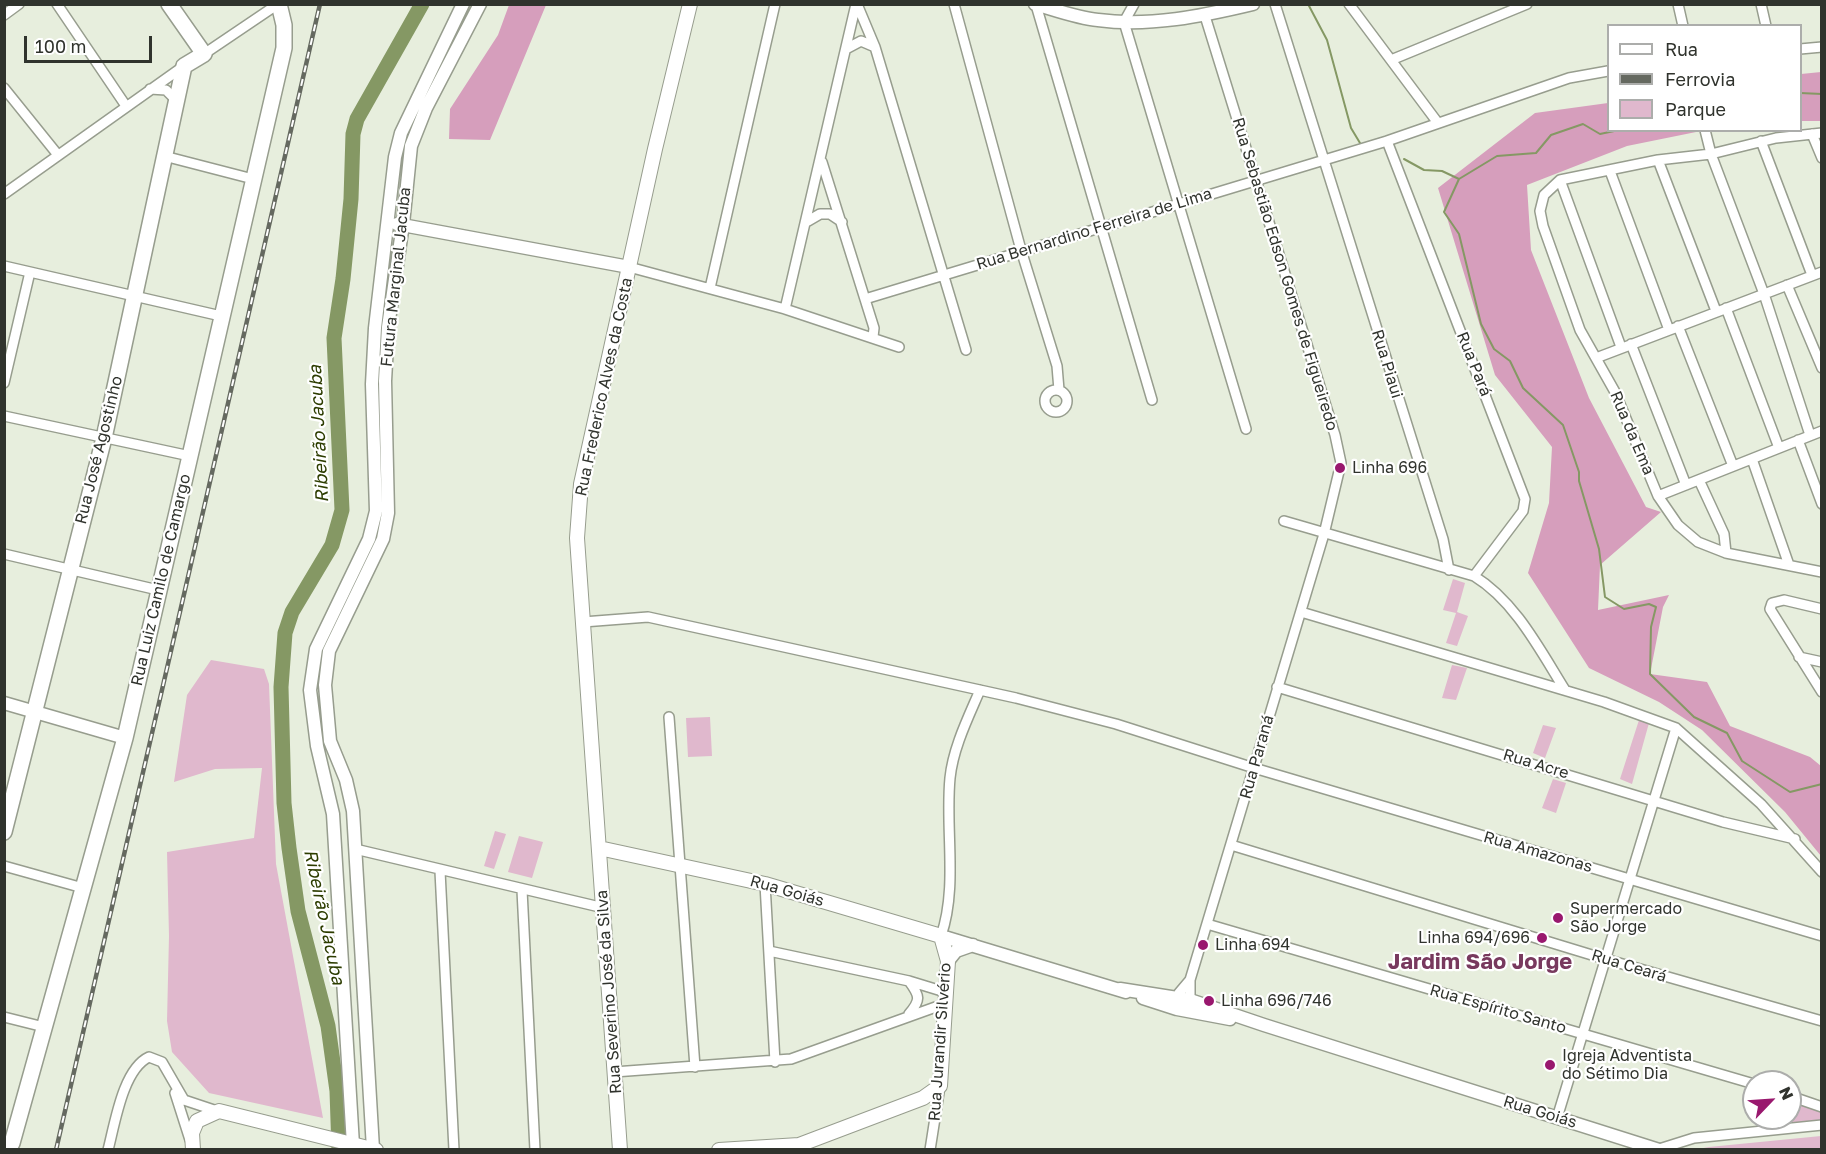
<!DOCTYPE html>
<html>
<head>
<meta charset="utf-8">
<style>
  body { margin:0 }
  #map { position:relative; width:1826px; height:1154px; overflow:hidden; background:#e7eedd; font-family:"Golos Text",sans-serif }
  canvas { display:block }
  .frame { position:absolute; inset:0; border:6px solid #30332d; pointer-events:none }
  .legend { position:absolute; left:1607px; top:24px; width:195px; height:108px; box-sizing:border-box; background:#fff; border:2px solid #acadab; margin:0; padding:8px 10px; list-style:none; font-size:18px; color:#30332d }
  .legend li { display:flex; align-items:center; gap:12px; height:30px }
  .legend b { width:30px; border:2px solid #acadab }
  .north { position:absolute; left:1742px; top:1070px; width:60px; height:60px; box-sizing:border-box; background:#fff; border:2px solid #acadab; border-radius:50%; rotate:65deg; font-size:16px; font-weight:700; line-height:24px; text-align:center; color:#30332d }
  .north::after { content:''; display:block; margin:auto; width:21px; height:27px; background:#99186e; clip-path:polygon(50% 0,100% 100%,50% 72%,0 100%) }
  .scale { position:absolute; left:24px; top:36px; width:128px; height:27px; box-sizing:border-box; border:3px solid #30332d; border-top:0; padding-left:8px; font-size:18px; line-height:21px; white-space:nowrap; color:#30332d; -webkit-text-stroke:4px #fff; paint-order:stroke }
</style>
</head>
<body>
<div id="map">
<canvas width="1826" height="1154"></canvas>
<div class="frame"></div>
<ul class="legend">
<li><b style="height:8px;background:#fff"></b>Rua</li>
<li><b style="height:8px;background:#656960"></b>Ferrovia</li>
<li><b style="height:16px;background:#e0b8cd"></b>Parque</li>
</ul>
<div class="north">N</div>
<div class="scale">100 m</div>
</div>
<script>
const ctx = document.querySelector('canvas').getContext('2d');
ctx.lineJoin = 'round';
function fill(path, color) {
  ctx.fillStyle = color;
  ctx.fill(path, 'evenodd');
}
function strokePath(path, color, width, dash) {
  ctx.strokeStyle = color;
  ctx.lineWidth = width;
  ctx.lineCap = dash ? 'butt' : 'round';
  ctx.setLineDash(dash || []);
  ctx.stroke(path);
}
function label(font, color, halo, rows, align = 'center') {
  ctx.font = font + ' "Golos Text",sans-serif';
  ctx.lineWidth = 4.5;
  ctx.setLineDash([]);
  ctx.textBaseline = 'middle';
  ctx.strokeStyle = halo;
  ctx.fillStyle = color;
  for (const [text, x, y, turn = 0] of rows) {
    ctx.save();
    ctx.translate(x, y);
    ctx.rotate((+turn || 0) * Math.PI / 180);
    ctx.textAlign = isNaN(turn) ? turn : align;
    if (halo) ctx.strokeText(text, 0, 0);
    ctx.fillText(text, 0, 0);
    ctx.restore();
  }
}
const green = new Path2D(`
  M1453,579L1465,583L1457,612L1468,616L1457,646L1446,643L1456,613L1443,610Z
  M211,660L264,669L269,684L276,864L323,1118L209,1093L172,1052L167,1021L169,936L167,852L254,838L262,768L215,769L174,782L187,695Z
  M1452,665L1467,668L1456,700L1442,698Z
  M710,717L712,756L688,757L686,718Z
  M1639,720L1649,723L1632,784L1620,779Z
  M1543,725L1556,728L1545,758L1533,753Z
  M1553,779L1566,783L1556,813L1542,808Z
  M495,831L506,834L494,869L484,866Z
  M519,836L543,842L532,878L508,872Z
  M1790,1101L1821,1112V1123L1783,1128L1785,1118H1790Z
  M1821,1136V1149H1698L1709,1147Z`);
const forest = new Path2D(`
  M509,5H546L490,140L449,139L450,109L498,35Z
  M1821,72V121H1801V74Z
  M1608,103V130L1701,131L1627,146L1527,185L1531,250L1589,398L1646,507L1661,512L1600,565L1598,610L1669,595L1663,607L1650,674L1707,682L1730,726L1810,757L1821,766V856L1785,812L1702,730L1659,702L1589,668L1528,573L1549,503L1552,447L1495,375L1438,188L1535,113Z`);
const stream = new Path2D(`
  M1308,4L1327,40L1351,128L1360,143
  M1800,93L1822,94
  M1404,159L1424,170L1442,171L1459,179L1444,212L1459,234L1481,324L1494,349L1510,361L1523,388L1563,425L1579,472V481L1599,549L1605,597L1624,609L1649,604L1656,607L1651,627L1650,674L1694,717L1727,733L1742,761L1790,792L1822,784
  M1459,179L1497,156L1536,153L1551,135L1583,124L1600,134L1619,130`);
const river = new Path2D(`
  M339,1150L337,1091L328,1026L298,911L289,848L284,803L281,687L285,633L292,612L332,545L342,510L334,338L343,279L351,199L353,134L357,119L422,4`);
const minor = new Path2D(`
  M57,4L126,106
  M857,4L875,47L966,350
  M954,4L1021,250L1057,366L1059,390
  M1134,4L1124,22L1246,429
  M1275,4L1443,539L1449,570
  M1349,4L1438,123
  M1678,4L1683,26
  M1761,4L1766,26
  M1036,5L1152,400
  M4,15L19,4
  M846,49L861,41L875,47
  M1800,49L1822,47
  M204,54L278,4
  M1391,60L1527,4
  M4,88L58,155
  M150,89L166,90L176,100
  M1705,130L1711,154L1764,294L1810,435
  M1822,133L1776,138L1711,154L1658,160L1560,180L1544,195L1540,211L1543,226L1580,330L1615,392L1658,496L1678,525L1698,542L1726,553L1822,572
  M1812,134L1822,158
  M1387,141L1525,499L1523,511L1474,576
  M1761,141L1812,275
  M164,156L253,179
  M1658,160L1716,311
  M822,162L874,328L873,337
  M1610,171L1669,330
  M1560,180L1621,347
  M4,194L184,66
  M808,221L820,214H830L842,222
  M4,266L221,316
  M629,267L785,309L899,347
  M1787,285L1822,368
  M710,288L775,4
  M865,299L1387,141L1569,78L1608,71
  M1726,308L1779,448
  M785,309L856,4
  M1678,326L1733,466
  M1631,344L1686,485
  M1596,358L1822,272
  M4,383L30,272
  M1045 401a11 11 0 1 1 22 0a11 11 0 1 1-22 0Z
  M4,416L190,456
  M1798,440L1822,504
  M1752,459L1789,565
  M1699,480L1724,534L1726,553
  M1658,496L1822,431
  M1284,521L1474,576C1515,601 1540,650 1565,690
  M4,554L158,590
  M1822,609L1784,600L1772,603L1770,609L1822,692
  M1301,612L1604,702L1676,728L1761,804L1822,872
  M583,622L648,617L1016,698L1116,724L1254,768L1822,936
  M1799,657L1822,662
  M1277,687L1723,822L1795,839
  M669,717L695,1067
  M1231,845L1605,959L1822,1021
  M355,849L604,908
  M4,866L83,888
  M440,871L454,1150
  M765,884L775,1062
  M522,890L535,1150
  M1207,924L1754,1084
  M941,936C958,887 945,829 950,778C953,748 968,718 980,690
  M769,951L909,981L945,992
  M1176,1003L1179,993L1190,980
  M1186,1005L1190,1000V980L1324,534L1341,463L1335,435L1205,16
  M909,1014C921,1000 920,996 909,981
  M4,1017L44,1027
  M614,1072L791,1059L944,1004
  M175,1093L190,1140
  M1790,1096L1822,1107
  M1557,1118L1676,728
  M1659,1149L1694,1138L1822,1125
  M108,1150C115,1123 123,1069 149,1057L162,1062L184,1100L217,1111
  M930,1150L940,1086`);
const tertiary = new Path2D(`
  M1035,4C1056,10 1077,18 1098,20C1149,27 1203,16 1253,4
  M397,224L629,267
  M4,703L125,738
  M941,936L1126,992
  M948,961L956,951L973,945
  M1120,989L1190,1000L1264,1025L1659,1150
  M1143,998L1177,1009L1230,1019
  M353,1145L333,814L317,746L310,690L316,649L369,539L376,511L372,384L375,328L395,157L401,133L463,4
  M373,1149L353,811L346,780L330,741L325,685L329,651L383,539L388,513L385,381L388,327L403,224L411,146L426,108L480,4`);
const secondary = new Path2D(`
  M599,848L765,884L941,936L948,961L940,1086L923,1098L799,1145L719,1150
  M193,1150L192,1133L197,1121L219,1111L376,1150
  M620,1150L577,538L581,484L655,149L690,4`);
const primary = new Path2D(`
  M4,832L104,438L184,66L204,54L169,4
  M8,1150L12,1143L125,738L284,48V25L279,4`);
const rail = new Path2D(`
  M56,1150L320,4`);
const markers = [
  [1340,468,6,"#99186e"],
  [1558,918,6,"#99186e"],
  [1542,938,6,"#99186e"],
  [1203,945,6,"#99186e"],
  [1209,1001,6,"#99186e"],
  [1550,1065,6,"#99186e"]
];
const streetNames = [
  ["Rua Bernardino Ferreira de Lima",1094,229,-17],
  ["Rua Sebastião Edson Gomes de Figueiredo",1285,274,73],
  ["Futura Marginal Jacuba",396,277,-84],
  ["Rua Piaui",1387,364,73],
  ["Rua Pará",1474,364,68],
  ["Rua Frederico Alves da Costa",604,387,-78],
  ["Rua da Ema",1632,433,67],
  ["Rua José Agostinho",99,450,-76],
  ["Rua Luiz Camilo de Camargo",161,580,-77],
  ["Rua Paraná",1257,757,-74],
  ["Rua Acre",1536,764,17],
  ["Rua Amazonas",1538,852,16],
  ["Rua Goiás",787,891,16],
  ["Rua Ceará",1629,966,17],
  ["Rua Severino José da Silva",609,992,-94],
  ["Rua Espírito Santo",1498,1009,16],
  ["Rua Jurandir Silvério",940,1042,-86],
  ["Rua Goiás",1540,1112,17]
];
const poiNames = [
  ["Linha 696",1352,468],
  ["Supermercado",1570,909],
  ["São Jorge",1570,927],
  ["Linha 694/696",1530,938,"right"],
  ["Linha 694",1215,945],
  ["Linha 696/746",1221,1001],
  ["Igreja Adventista",1562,1056],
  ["do Sétimo Dia",1562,1074]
];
const waterNames = [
  ["Ribeirão Jacuba",319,434,-93],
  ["Ribeirão Jacuba",324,917,78]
];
const districtNames = [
  ["Jardim São Jorge",1480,962]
];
fill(green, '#e0b8cd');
fill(forest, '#d69ebc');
strokePath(stream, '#859864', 2);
strokePath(river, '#859864', 15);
strokePath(minor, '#979d8e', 12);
strokePath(tertiary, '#979d8e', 15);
strokePath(secondary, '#979d8e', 16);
strokePath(primary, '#979d8e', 18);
strokePath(minor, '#fff', 9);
strokePath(tertiary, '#fff', 12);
strokePath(secondary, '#fff', 14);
strokePath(primary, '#fff', 15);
strokePath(rail, '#656960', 4.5);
strokePath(rail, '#fff', 2, [7]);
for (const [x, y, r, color] of markers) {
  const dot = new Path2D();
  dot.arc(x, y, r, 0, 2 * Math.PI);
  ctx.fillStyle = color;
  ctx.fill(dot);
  strokePath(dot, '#fff', 2);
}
label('16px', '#30332d', '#fff', streetNames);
label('16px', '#30332d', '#fff', poiNames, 'left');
label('italic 18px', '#2d3d00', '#fff', waterNames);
label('bold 22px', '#78395e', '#fff', districtNames);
</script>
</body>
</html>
